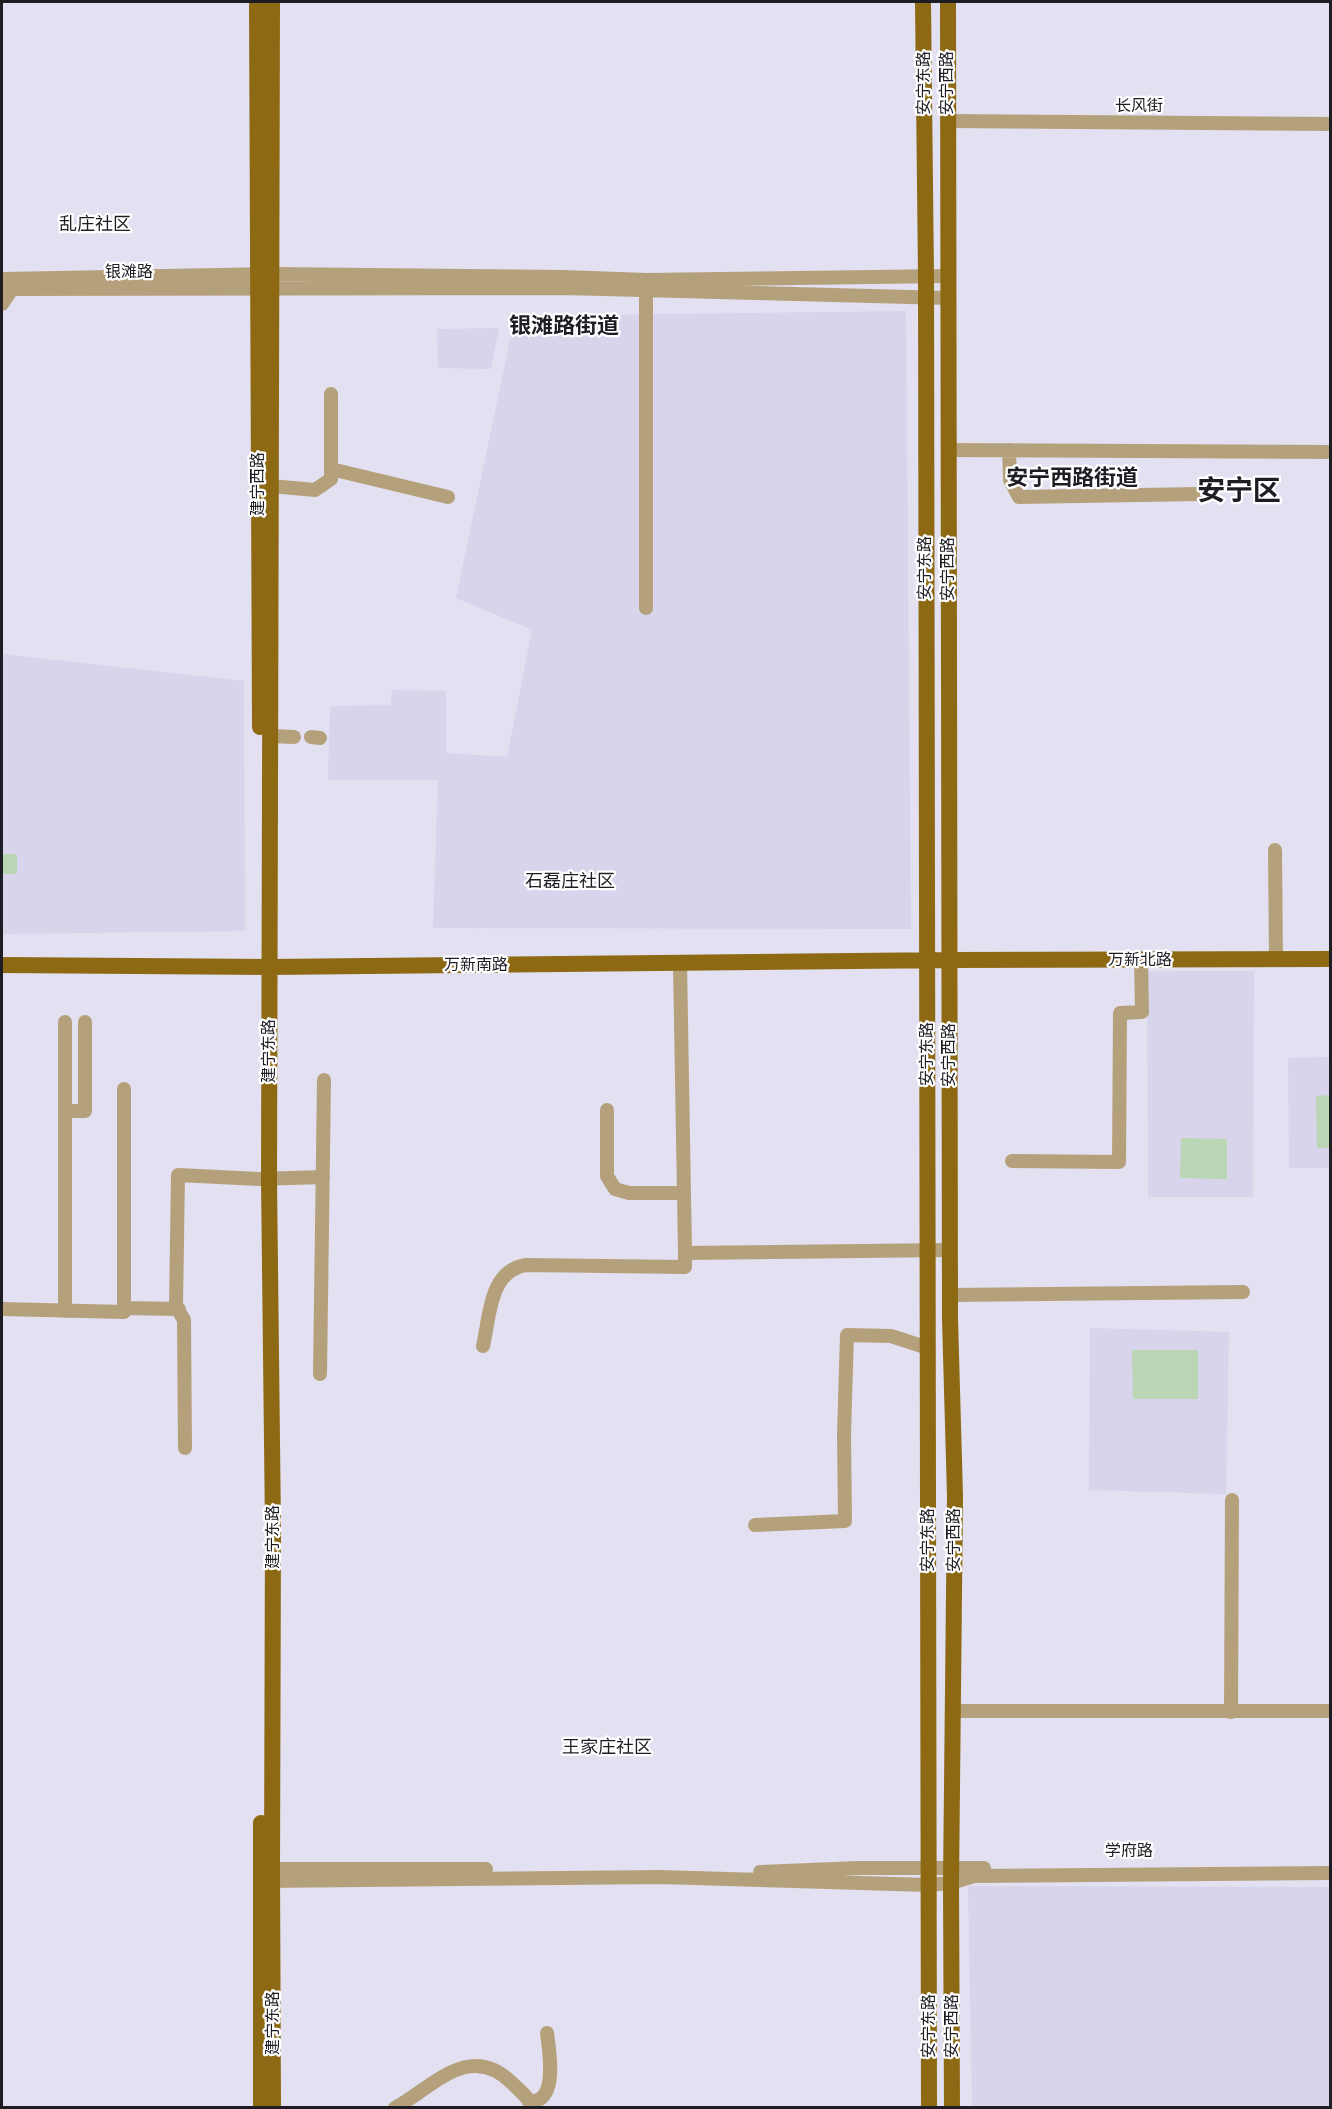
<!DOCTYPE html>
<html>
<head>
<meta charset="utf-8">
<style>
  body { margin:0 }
  #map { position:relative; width:1332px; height:2109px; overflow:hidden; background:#e2e0f1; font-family:"Public Sans",sans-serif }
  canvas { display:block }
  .frame { position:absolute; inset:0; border:3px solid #1e1d23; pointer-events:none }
</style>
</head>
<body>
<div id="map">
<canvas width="1332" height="2109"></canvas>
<div class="frame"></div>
</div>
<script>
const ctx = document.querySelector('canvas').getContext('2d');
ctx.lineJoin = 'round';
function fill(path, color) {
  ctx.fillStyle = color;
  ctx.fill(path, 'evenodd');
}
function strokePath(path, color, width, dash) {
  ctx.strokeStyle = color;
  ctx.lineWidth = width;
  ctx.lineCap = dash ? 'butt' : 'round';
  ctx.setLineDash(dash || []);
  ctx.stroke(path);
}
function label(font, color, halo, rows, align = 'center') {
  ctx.font = font + ' "Public Sans","Noto Sans SC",sans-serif';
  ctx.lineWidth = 4.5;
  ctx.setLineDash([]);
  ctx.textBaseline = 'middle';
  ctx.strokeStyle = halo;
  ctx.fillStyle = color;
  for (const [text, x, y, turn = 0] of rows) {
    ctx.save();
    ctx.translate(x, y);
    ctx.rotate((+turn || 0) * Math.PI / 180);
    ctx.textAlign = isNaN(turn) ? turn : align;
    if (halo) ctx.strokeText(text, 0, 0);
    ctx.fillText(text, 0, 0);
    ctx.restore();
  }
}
const built = new Path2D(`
  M906,311L911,929L433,928L438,780H328L330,706L391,705L392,690L446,691V753L507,757L532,630L456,598L515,316Z
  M499,328L491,369L438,368L437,329Z
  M2,654L244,681L245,931L2,934Z
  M1147,971H1254L1253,1197H1148Z
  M1330,1057V1168H1289L1288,1058Z
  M1090,1328L1229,1332L1226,1494L1089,1490Z
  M968,1886L1330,1887V2107H972Z`);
const green = new Path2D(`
  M2,854H17V874H2Z
  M1330,1095V1148H1317L1316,1096Z
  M1181,1138L1227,1139V1179L1180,1178Z
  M1132,1350H1198V1399H1133Z`);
const minor = new Path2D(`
  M947,121L1330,124
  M2,279L273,274L563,277L646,280L948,276
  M2,289L564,288L948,298
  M2,304L12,289
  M948,450L1330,452
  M1009,450L1010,480L1019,497L1200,494
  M331,469L448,497
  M271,486L315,490L331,479V394
  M646,608V282
  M272,736L294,737
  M311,737L320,738
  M1275,850L1276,960
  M680,963L685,1253L950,1250
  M607,1110V1176L615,1189L629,1193H684
  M65,1111H85V1022
  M1012,1161L1119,1162L1120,1013L1142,1012L1141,960
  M950,1295L1243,1292
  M124,1308L179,1309
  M2,1309L124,1312V1089
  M65,1311V1022
  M483,1346C490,1316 489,1271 526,1265L685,1267V1253
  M320,1374L324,1080
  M185,1448L184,1320L176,1306L178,1175L259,1179L323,1177
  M755,1525L845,1521L844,1434L847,1335L891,1336L928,1348
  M954,1711H1330
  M1231,1712L1232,1500
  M262,1869H486
  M760,1872L859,1868H984
  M263,1881L660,1877L928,1885L951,1883L974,1876L1330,1873
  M531,2102C534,2101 537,2101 540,2099C556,2089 549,2049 547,2033
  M395,2108C433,2087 470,2041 512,2083C519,2090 530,2098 532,2108`);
const major = new Path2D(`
  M257,2L260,727
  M272,2L269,1179L273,1529L272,1869L273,2108
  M923,2L926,276L929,2108
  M948,2L950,1319L955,1496L951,1883L952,2108
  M2,965L269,967L950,960L1330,959
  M261,1823V2108`);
const streetNames = [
  ["安宁东路",924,83,-90],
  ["安宁西路",947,83,-90],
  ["长风街",1139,106],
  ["银滩路",129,272],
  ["建宁西路",258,484,-90],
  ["安宁东路",925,568,-90],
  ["安宁西路",948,569,-90],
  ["万新北路",1140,960],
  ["万新南路",476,965],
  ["建宁东路",269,1051,-90],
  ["安宁东路",927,1054,-90],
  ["安宁西路",949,1055,-90],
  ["建宁东路",273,1537,-90],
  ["安宁东路",928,1540,-90],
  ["安宁西路",954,1540,-90],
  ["学府路",1129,1851],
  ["建宁东路",273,2023,-90],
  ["安宁东路",929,2026,-90],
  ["安宁西路",952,2026,-90]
];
const neighbourhoodNames = [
  ["乱庄社区",95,224],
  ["石磊庄社区",570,881],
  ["王家庄社区",607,1747]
];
const districtNames = [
  ["银滩路街道",564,326],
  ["安宁西路街道",1072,478]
];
const townNames = [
  ["安宁区",1239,491]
];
fill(built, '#d7d4ec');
fill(green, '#bad6b5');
strokePath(minor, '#b4a17c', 14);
strokePath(major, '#8c6912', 16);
label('16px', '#1e1d23', '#fff', streetNames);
label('18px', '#1e1d23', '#fff', neighbourhoodNames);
label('bold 22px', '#1e1d23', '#fff', districtNames);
label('bold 28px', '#1e1d23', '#fff', townNames);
</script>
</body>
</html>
